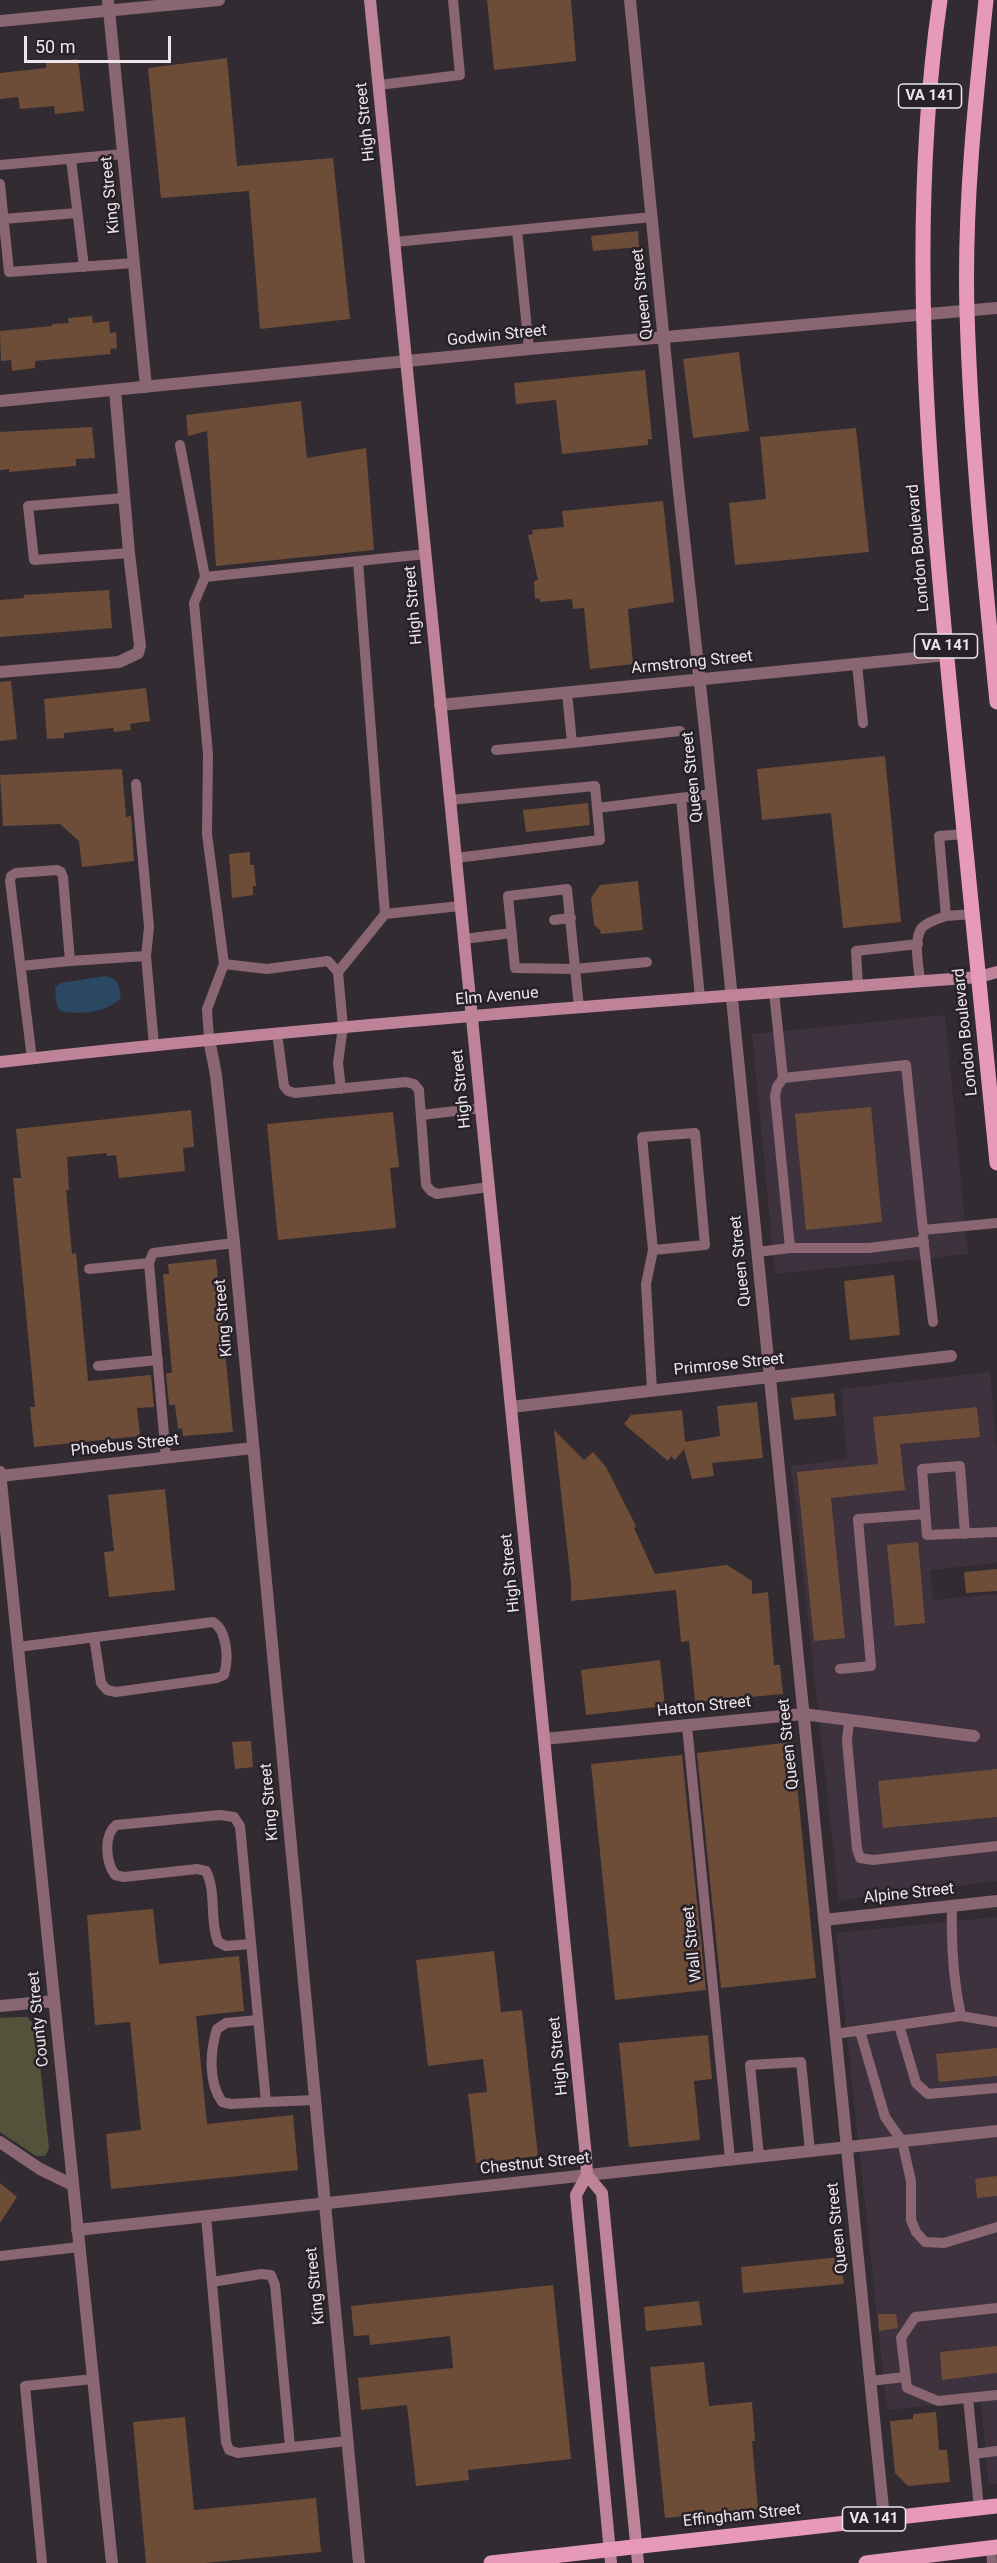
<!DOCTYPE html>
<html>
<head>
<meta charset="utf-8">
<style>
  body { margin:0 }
  #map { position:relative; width:997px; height:2563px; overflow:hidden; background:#322b32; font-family:Roboto,sans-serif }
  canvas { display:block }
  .scale { position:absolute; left:24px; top:36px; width:147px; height:27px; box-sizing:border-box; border:3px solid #ebe6ea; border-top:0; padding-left:8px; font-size:18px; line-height:21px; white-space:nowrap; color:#ebe6ea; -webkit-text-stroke:4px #282128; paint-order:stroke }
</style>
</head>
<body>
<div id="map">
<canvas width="997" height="2563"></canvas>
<div class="scale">50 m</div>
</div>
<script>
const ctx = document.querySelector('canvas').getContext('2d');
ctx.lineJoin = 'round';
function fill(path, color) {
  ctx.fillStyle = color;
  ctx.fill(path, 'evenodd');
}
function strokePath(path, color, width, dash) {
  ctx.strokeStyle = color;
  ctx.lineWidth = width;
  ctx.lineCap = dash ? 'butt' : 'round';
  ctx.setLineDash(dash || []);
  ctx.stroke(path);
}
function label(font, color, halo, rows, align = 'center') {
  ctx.font = font + ' Roboto,sans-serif';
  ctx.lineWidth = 5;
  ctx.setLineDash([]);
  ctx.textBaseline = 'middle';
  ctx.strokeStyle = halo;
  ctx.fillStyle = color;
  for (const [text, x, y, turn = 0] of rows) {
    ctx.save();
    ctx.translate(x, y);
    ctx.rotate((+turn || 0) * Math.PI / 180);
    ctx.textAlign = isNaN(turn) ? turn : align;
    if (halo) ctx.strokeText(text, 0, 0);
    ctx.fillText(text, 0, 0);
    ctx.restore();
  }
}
const built = new Path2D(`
  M945,1015L968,1254L775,1274L752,1034Z
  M990,1372L997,1450V1563L930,1570L933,1600L997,1594V1881L839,1900L791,1466L847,1459L841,1389Z
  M997,1917V2484L989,2485L981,2401L887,2410L836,1933Z`);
const green = new Path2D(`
  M16,2017H27L36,2027L49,2148L45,2156H36L0,2132V2018Z`);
const water = new Path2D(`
  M106,976C119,980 119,985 121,997C109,1013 78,1015 60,1011L56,1002L55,987L60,983Z`);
const building = new Path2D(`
  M487,0H571L576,61L494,70Z
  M227,58L237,166L333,158L350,319L260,329L249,191L161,198L148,68Z
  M78,59L84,111L55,114L54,106L20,109L18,97L0,99V73L46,68V62Z
  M638,231L639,247L593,251L591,236Z
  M92,316L93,323L109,321L110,333L116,332L117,348L110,349L111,354L35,361V368L12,371L11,360L1,361L0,331L52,326V324L69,323L68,318Z
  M739,352L749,431L693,438L683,359Z
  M645,370L652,439H648V445L562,454L556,400L516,404L514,383Z
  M301,401L307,458L366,448L374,550L216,566L207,431L188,436L186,415Z
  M92,427L95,458L76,459V466L9,472V469L0,470V432Z
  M856,428L869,552L735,565L729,503L766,499L760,437Z
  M663,501L674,602L628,609L633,664L590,669L584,608L573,609L572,599L540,602L539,598L535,599L534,581L538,580L528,535L533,534L532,530L564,527L562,511Z
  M109,590L112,628L0,637V600L24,598V595Z
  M11,681L17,739L0,741V682Z
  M146,688L150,721L130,724L131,730L114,732L113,728L64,733V738L47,739L44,699Z
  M885,756L901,922L843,928L831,813L762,820L757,769Z
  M122,769L126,817L131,816L134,861L82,867L79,841L60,824L3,826L0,775Z
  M588,803L590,825L526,832L523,810Z
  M250,852V865H254L256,886H253V895L232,898L229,854Z
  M638,881L643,930L601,934L600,930L594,925L591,898L600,885Z
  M871,1107L882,1222L806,1230L795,1114Z
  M191,1110L194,1147L183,1148L185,1171L119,1178L116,1155L107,1156V1153L67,1157L69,1190H66L72,1254L76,1253L88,1381L151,1375L154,1407L137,1408L140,1436L34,1447L30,1407H35L13,1178H21L16,1129Z
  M393,1112L399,1167L390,1168L396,1228L278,1240L267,1124Z
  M216,1259L233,1432L183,1436L182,1428L178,1429L175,1405H169L166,1373H172L163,1274H169L168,1264Z
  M894,1275L900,1335L850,1340L844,1281Z
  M834,1393L836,1416L794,1420L791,1398Z
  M757,1402L763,1458L712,1463L714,1476L692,1479L684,1449L675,1460L671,1456L668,1461L624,1424L631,1415L682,1410L685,1442L720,1436L717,1406Z
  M977,1407L980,1437L900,1444L905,1490L831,1498L845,1638L814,1641L797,1472L878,1464L873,1417Z
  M554,1430L584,1460L593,1452L606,1467L636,1526L634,1528L655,1574L727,1565L752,1581V1594L768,1592L774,1665H780L783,1694L695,1702L689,1641L681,1642L676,1590L571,1601V1582Z
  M165,1489L175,1590L109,1597L104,1552L114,1551L108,1495Z
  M918,1542L925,1623L895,1626L887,1545Z
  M997,1569V1591L966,1593L964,1572Z
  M660,1660L665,1706L586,1715L581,1670Z
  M251,1741L253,1767L235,1769L232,1742Z
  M793,1742L816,1978L721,1988L697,1753Z
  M682,1755L706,1990L615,2000L591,1764Z
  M997,1769V1817L883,1828L878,1781Z
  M153,1909L159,1964L239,1956L244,2011L196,2016L207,2124L293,2115L298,2170L111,2189L106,2134L141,2130L130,2022L95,2025L87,1915Z
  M494,1951L501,2012L522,2010L538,2156L476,2163L468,2094L487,2092L483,2059L428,2066L416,1960Z
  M708,2035L712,2079L694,2081L700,2140L629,2147L619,2043Z
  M997,2048V2076L939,2082L936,2054Z
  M997,2176V2196L977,2198L975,2179Z
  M0,2183L17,2197L0,2223Z
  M840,2257L844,2284L743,2293L741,2267Z
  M553,2285L571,2459L468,2470L469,2480L416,2486L407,2405L361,2410L358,2378L453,2368L450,2336L370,2345L369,2335L354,2336L351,2306Z
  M699,2301L702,2325L646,2331L644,2307Z
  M878,2314H896L898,2328L879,2331Z
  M997,2346V2373L942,2380L940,2352Z
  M704,2362L709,2406L752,2402L755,2441H752L758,2509L665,2518L650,2367Z
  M936,2412L939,2450H947L950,2482L908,2486L895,2473L890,2421L913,2419V2414Z
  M185,2417L194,2510L316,2498L321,2552L204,2563H146L133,2422Z`);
const service = new Path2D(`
  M379,85L460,75L453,0
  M71,159L84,267
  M0,165L123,154
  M0,184L9,272L134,263
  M3,219L77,213
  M517,230L652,217
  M395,242L517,230L529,349
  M180,445L205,577
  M124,498L28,506L34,560L129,553
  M358,561L385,914
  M857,664L863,723
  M572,743L680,731
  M496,750L572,743L567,693
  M136,784L149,927L146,956
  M681,798L700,998
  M450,800L595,786L600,840L456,858
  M597,808L712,794
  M965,834L939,836L946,916L973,914
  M554,920L571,918
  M464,939L512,933
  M224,964L267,969L328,961L338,972
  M21,966L70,961
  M920,981C919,967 913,943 921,929C926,922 938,919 946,916
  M858,986L856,951L918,944
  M774,992L783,1078L906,1065L923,1230L997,1223
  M579,1007L567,889L508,896L515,968L575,969L647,962
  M277,1033L284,1086L288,1091L295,1093L406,1082L414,1084L419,1090L426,1185L431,1191L437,1194L489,1187
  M209,1039L207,1009L224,964L207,834L208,754L194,603L205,577L426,554
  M32,1059L10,881L11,876L16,873L57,870L61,872L63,877L70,961L146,956L154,1045
  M783,1078L777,1087L775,1096L790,1248
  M341,1089L338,1063L343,1027L338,972L385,914L460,906
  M421,1115L481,1108
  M923,1237L933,1322
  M757,1252L790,1248H869L924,1241
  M89,1269L149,1263
  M98,1366L158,1360
  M652,1390L646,1284L653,1250L642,1137L695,1133L705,1245L653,1250
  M166,1458L149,1263L153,1253L234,1243
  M965,1534L960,1466L922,1469L927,1535L997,1532
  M18,1647L213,1622C227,1630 229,1660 224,1675L217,1678L116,1692L107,1690L101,1683L94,1637
  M840,1669L871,1666L858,1519L925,1514
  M849,1721L847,1741L857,1849L860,1858L873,1860L997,1846
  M687,1726L730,2159
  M952,1906C951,1943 953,1980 961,2016L997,2022
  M250,1944L226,1946L218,1942C209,1920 217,1893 206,1871L197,1869L124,1877L115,1875C106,1862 103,1836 116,1825L220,1815L234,1817L240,1826L266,2102L315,2100
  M258,2020L226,2023L217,2029C210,2051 208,2082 222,2102L231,2104L266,2102
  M899,2025L916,2083L928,2094L997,2088
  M860,2031L885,2117L902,2141L911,2181V2220L916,2232L925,2242L944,2243L997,2227
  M835,2034L961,2016
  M759,2156L750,2065L801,2062L810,2151
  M206,2216L226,2442L229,2450L238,2453L347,2441
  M0,2256L79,2247
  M212,2282L261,2274L271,2275L275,2285L290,2446
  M997,2308L915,2317L901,2338L907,2388L938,2401L997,2395
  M870,2381L905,2377
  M968,2398L979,2508
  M974,2454L997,2451
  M991,2548L992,2563
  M42,2563L25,2386L93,2379`);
const minor = new Path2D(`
  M108,0L146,387
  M630,0L678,483L706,739L884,2518
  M0,21L219,0
  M0,401L529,349L997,308
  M0,672L119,662L138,653L140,646L129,553L115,390
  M440,705L947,655
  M209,1039L216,1075L234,1243L359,2563
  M511,1407L951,1356
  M0,1476L253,1448
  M544,1739L803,1714L974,1736
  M824,1920L997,1901
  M0,2006L54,2001
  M0,2142L40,2169L73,2185
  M77,2230L997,2131`);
const tertiary = new Path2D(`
  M0,1472L112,2563`);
const secondary = new Path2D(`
  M370,0L586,2157L587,2175L576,2195L611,2563
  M0,1062C326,1025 652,1001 979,977L997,972
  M587,2175L602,2193L638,2563`);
const primary = new Path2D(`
  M940,0C907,229 928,461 950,690C966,848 981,1005 997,1163
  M986,0C975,104 964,208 967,312C971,443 984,572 997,702
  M491,2563L997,2506
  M866,2563L997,2547`);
const shields = [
  [930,96,63],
  [946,646,63],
  [874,2519,63]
];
const shieldNames = [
  ["VA 141",930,96],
  ["VA 141",946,646],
  ["VA 141",874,2519]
];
const streetNames = [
  ["High Street",366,122,-96],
  ["King Street",111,195,-96],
  ["Queen Street",643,294,-96],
  ["Godwin Street",497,336,-6],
  ["London Boulevard",919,548,-95],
  ["High Street",414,605,-95],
  ["Armstrong Street",692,663,-6],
  ["Queen Street",693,777,-96],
  ["Elm Avenue",497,997,-5],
  ["London Boulevard",966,1032,-96],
  ["High Street",462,1089,-96],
  ["Queen Street",741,1261,-96],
  ["King Street",224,1318,-95],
  ["Primrose Street",729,1365,-6],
  ["Phoebus Street",125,1446,-6],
  ["High Street",511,1573,-96],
  ["Hatton Street",704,1707,-6],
  ["Queen Street",789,1744,-96],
  ["King Street",270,1802,-95],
  ["Alpine Street",909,1894,-6],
  ["Wall Street",693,1944,-96],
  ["County Street",39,2019,-96],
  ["High Street",559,2056,-96],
  ["Chestnut Street",535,2164,-6],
  ["Queen Street",838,2228,-96],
  ["King Street",316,2286,-96],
  ["Effingham Street",742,2516,-6]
];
fill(built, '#3e323e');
fill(green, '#52533a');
fill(water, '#2a4861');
fill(building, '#6e4d38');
strokePath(service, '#8a6572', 10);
strokePath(minor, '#8a6572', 12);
strokePath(tertiary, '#8a6572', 12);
strokePath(secondary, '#be8399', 12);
strokePath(primary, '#e69ab7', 15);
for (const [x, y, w] of shields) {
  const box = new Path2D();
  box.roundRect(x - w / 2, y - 12, w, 24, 4.5);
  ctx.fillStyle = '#282128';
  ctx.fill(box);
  strokePath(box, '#ebe6ea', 1.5);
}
label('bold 15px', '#ebe6ea', null, shieldNames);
label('16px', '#ebe6ea', '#282128', streetNames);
</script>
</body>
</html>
